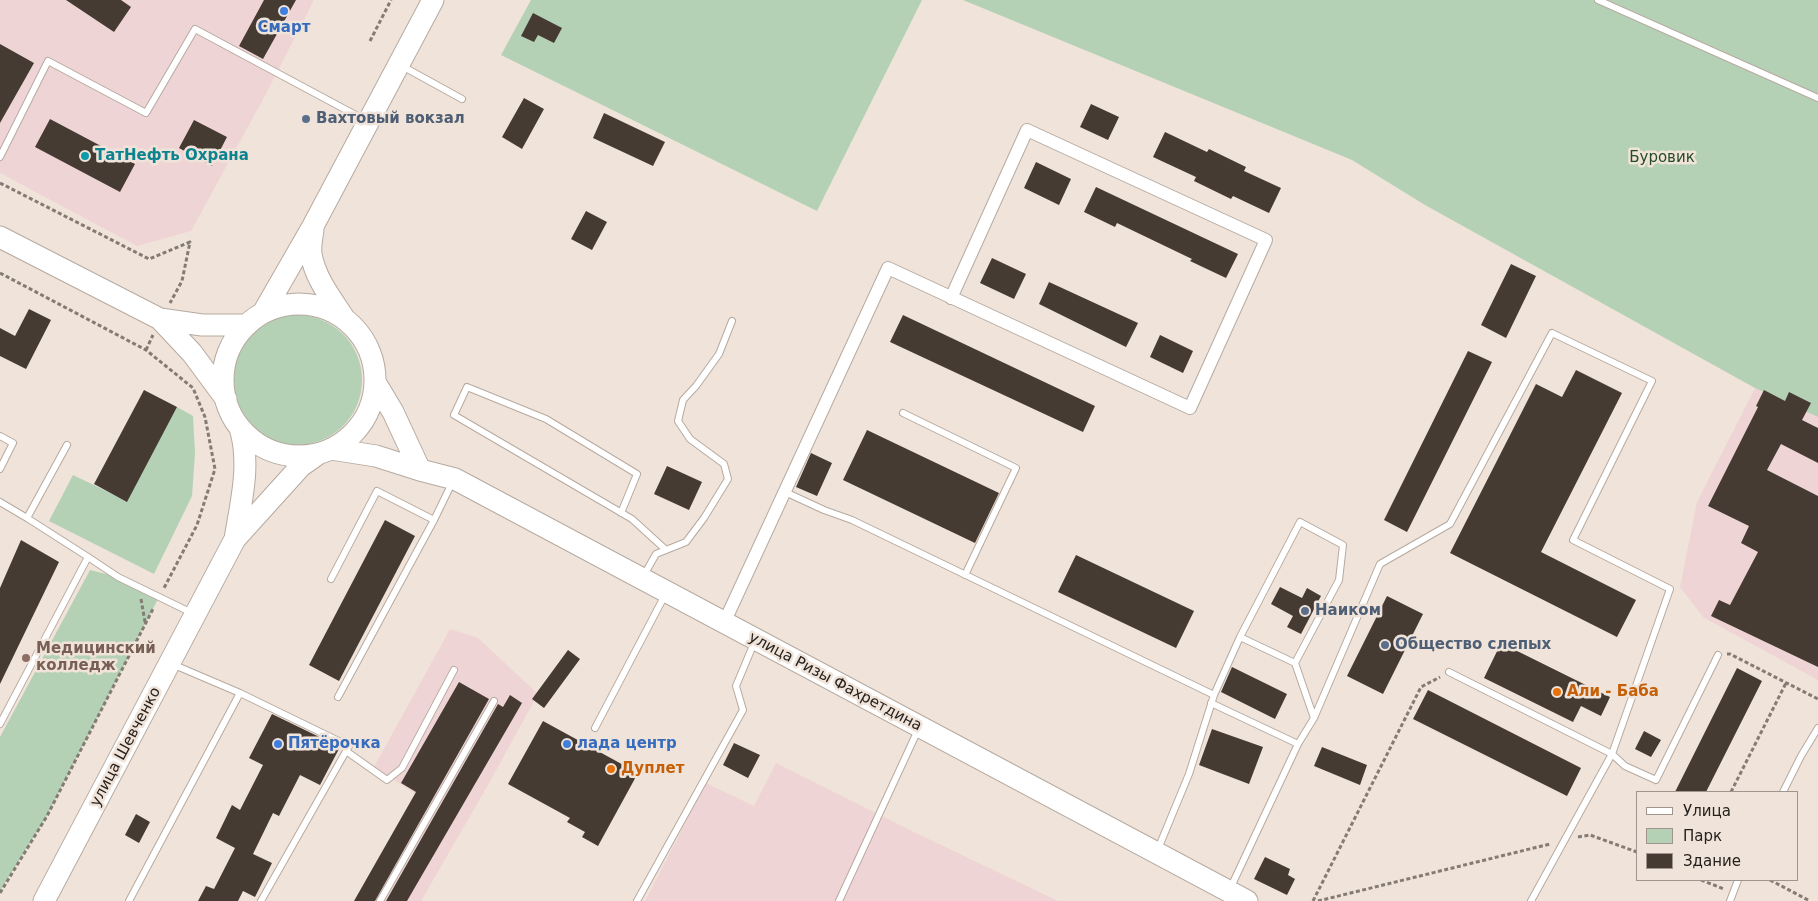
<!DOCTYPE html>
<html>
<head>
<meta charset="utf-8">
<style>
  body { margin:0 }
  #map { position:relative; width:1818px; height:901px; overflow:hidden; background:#f0e3d9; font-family:"DejaVu Sans",sans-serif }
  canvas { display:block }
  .legend { position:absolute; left:1636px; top:791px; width:162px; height:90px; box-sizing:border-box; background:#f0e3d9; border:1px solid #9f958e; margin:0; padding:6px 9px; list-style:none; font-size:15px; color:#26211d }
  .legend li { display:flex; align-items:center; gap:10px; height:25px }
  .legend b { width:25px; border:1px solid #9f958e }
</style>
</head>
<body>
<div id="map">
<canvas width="1818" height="901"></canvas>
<ul class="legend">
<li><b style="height:6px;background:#fff"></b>Улица</li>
<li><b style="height:14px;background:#b5d1b5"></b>Парк</li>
<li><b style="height:14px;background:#453b33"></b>Здание</li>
</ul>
</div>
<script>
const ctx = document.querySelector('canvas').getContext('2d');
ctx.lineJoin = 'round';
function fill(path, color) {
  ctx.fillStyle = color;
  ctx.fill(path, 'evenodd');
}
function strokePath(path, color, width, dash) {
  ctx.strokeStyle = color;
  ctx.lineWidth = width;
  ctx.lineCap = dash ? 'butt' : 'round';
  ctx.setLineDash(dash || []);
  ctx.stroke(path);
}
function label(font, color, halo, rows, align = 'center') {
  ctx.font = font + ' "DejaVu Sans",sans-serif';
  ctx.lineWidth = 5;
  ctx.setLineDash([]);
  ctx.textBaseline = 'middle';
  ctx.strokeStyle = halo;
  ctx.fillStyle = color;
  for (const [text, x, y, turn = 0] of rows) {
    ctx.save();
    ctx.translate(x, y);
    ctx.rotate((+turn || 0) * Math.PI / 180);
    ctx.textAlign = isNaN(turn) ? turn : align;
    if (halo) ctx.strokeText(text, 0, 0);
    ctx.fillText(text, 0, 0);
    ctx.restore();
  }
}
const industrial = new Path2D(`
  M0,0H314L267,92L191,231L137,246L0,173Z
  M1755,388L1818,417V680L1703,617L1680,587L1697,502Z
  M450,629L478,638L538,694L488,785L421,901H362L420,797L374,767Z
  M776,763L914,832L1058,901H645L706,783L754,806Z`);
const green = new Path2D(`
  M531,0H922L817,211L501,55Z
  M963,0H1818V417L1755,388L1425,205L1352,160Z
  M232 380a65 65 0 1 1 130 0a65 65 0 1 1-130 0Z
  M177,407L193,416L195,453L192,496L154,574L49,521L73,475L127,501Z
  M90,570L118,577L159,597L47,816L0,891V737Z`);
const building = new Path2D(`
  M66,0H121L131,7L114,32Z
  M264,0H296L263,59L239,46Z
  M533,13L562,28L554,43L538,35L534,42L521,36Z
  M0,44L34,63L0,123Z
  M524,98L544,109L522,149L502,137Z
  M1091,104L1119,117L1108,140L1080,127Z
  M604,113L665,142L653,166L593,138Z
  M50,119L135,164L120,192L35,147Z
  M194,120L227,137L212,166L179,148Z
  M1165,132L1207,152L1209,149L1246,167L1244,171L1281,188L1269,213L1233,196L1231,199L1194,181L1196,177L1153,157Z
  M1036,162L1071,179L1059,205L1024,188Z
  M1096,187L1238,254L1226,278L1190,261L1192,259L1117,223L1115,227L1084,212Z
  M586,211L607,222L592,250L571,239Z
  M992,258L1026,274L1014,299L980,283Z
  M1511,264L1536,276L1506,338L1481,325Z
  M1049,282L1138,323L1126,347L1039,304Z
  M29,309L51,320L26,369L0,356V328L15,336Z
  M903,315L1095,406L1083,432L890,342Z
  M1160,335L1193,351L1183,373L1150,357Z
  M1468,351L1492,362L1407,532L1384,520Z
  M1576,370L1622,393L1541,552L1636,600L1617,637L1450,553L1536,384L1562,397Z
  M144,390L177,407L127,502L94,484Z
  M1764,390L1785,401L1789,392L1811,403L1802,420L1818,428V463L1781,444L1767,470L1818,496V667L1711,616L1719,600L1730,605L1758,552L1741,543L1749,526L1708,506L1758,407L1756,406Z
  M867,430L999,493L975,543L843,480Z
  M811,453L832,463L817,496L796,487Z
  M667,466L702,482L689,510L654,494Z
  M385,520L415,536L339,681L309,665Z
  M21,540L59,562L0,684V588Z
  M1076,555L1194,611L1176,648L1058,592Z
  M1280,587L1302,598L1307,588L1321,596L1301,634L1287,627L1293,616L1271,604Z
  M1387,596L1423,614L1383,694L1347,676Z
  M1501,643L1610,697L1601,716L1581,706L1573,722L1484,678Z
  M568,650L580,659L544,708L532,699Z
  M1232,667L1287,694L1275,719L1221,692Z
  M1737,668L1762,681L1706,792H1675Z
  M459,682L489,699L375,901H354L416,792L401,783Z
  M1428,690L1581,768L1567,796L1413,719Z
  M510,695L522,703L407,901H386L498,704L503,707Z
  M272,714L340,747L320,785L300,775L279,816L273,813L253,854L272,863L255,897L243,891L238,901H198L206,886L214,889L235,848L216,838L232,805L240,810L263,765L249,758Z
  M543,721L638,773L598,846L582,837L585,832L567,822L570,818L508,784Z
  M1212,729L1263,747L1249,784L1199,765Z
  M1644,731L1661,740L1651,757L1635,749Z
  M734,743L760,755L748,778L723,765Z
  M1322,747L1367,765L1360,785L1314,766Z
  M136,814L150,822L139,843L125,835Z
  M1265,857L1290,869L1288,875L1295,879L1287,895L1254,879Z`);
const path = new Path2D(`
  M370,41L391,0
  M0,183L149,259L190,242L182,281L170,303
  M0,273L146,350L193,388L205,417L215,469L197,525L164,588
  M146,350L153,335
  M141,599L145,622
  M1727,654H1730L1818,699
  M1731,792L1786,683
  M1578,837L1590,835L1637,852
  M1701,880L1724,889
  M1770,880L1810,901
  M0,893L47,816L154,607
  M1313,901L1421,687L1440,677
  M1318,901L1550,844`);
const service = new Path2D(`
  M1598,0L1818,98
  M402,66L462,99
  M0,157L48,61L146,113L195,29L365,120
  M903,413L1016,468L965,575
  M0,436L13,443L0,469
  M67,445L27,518L88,557
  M785,492L824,510L852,520L1214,695
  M0,502L27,518
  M621,513L637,474L546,419L467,387L454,415L632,519L666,550
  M644,575L656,554L686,542L704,518L728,479L724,464L690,439L678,421L683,400L696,386L719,354L732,321
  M331,579L377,491L434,520L453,481
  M1240,637L1295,663L1314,718
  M172,664L240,693L349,746L261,901
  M1449,672L1612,754L1625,766L1656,780L1718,655
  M338,697L434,520
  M1211,703L1298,744
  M0,724L88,557L118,577L192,613
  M595,728L665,595
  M346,751L387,780L402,768L454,670
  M1783,792L1801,756L1818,728
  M1158,849L1189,774L1214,695L1240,637L1300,522L1343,545L1339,580L1295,663
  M1230,889L1298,744L1314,718L1380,564L1450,524L1552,333L1652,381L1573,540L1670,589L1612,754L1531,901
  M129,901L240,693
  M380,901L494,701
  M637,901L743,710L736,686L754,643
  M839,901L918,730
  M1730,901L1738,880`);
const minor = new Path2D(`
  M724,623L888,268L1190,408L1266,240L1027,130L951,298`);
const primary = new Path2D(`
  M313,230C312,237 310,246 311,254C315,278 331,298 344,318
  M0,237L160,319L192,353L226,399
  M223 380a76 76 0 1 1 152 0a76 76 0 1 1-152 0Z
  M263,313L313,226L433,0
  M160,319L202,325H247
  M375,382L393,412L420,470
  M331,449L376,456L420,470L455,479L1247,901
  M235,539C241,502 251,464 240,428
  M44,901L235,539L301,466L318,454`);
const markers = [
  [284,11,5,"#3f7fe0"],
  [306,119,5,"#5c6f8a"],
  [85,156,5,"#0f9aa8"],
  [1305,611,5,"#5c6f8a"],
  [1385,645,5,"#5c6f8a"],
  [26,658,5,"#8d6e63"],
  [1557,692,5,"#e8710a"],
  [278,744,5,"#3f7fe0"],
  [567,744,5,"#3f7fe0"],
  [611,769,5,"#e8710a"]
];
const shopNames = [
  ["Смарт",284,28,"center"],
  ["Пятёрочка",288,744],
  ["лада центр",577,744]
];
const serviceNames = [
  ["Вахтовый вокзал",316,119],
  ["Наиком",1315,611],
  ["Общество слепых",1395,645]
];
const cultureNames = [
  ["ТатНефть Охрана",95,156]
];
const parkNames = [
  ["Буровик",1662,158]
];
const educationNames = [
  ["Медицинский",36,649],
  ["колледж",36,666]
];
const streetNames = [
  ["улица Ризы Фахретдина",835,682,28],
  ["улица Шевченко",126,747,-62]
];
const foodNames = [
  ["Али - Баба",1567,692],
  ["Дуплет",621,769]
];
fill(industrial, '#efd4d5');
fill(green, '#b5d1b5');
fill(building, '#453b33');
strokePath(service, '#b6aaa0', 8);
strokePath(minor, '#b6aaa0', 14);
strokePath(primary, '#b6aaa0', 23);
strokePath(path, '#847b74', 3, [4, 2.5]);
strokePath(service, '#fff', 6);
strokePath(minor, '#fff', 12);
strokePath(primary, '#fff', 21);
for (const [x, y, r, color] of markers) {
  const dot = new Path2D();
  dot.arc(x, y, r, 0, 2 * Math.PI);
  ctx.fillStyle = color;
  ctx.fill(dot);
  strokePath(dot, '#f0e3d9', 2);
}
label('bold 15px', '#366cbe', '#f0e3d9', shopNames, 'left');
label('bold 15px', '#4e5e75', '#f0e3d9', serviceNames, 'left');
label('bold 15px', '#0d838f', '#f0e3d9', cultureNames, 'left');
label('15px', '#224d25', '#f0e3d9', parkNames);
label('bold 15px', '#785e54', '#f0e3d9', educationNames, 'left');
label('15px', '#26211d', '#f0e3d9', streetNames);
label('bold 15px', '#c56008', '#f0e3d9', foodNames, 'left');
</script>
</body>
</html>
